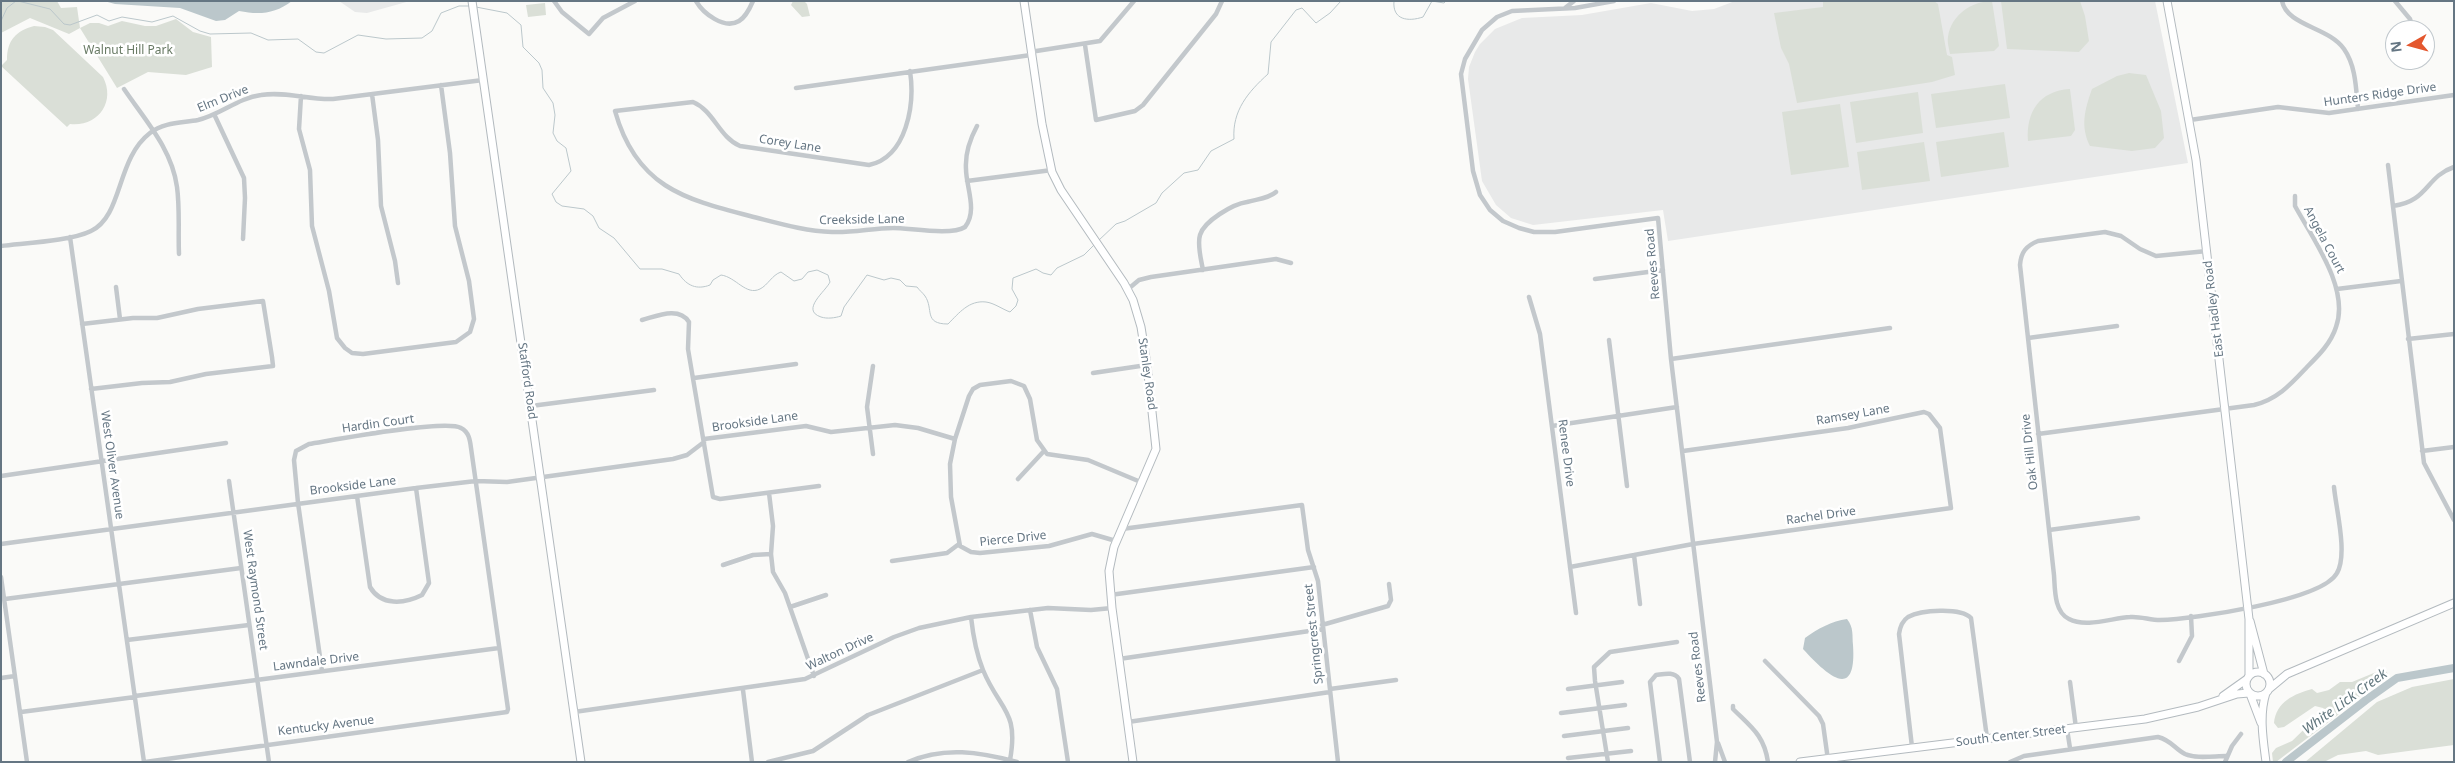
<!DOCTYPE html>
<html>
<head>
<meta charset="utf-8">
<style>
  body { margin:0 }
  #map { position:relative; width:2455px; height:763px; overflow:hidden; background:#fafaf8; font-family:"Noto Sans",sans-serif }
  canvas { display:block }
  .frame { position:absolute; inset:0; border:2px solid #657683; pointer-events:none }
  .north { position:absolute; left:2385px; top:20px; width:50px; height:50px; box-sizing:border-box; background:#fff; border:1px solid #c1c8cd; border-radius:50%; rotate:263deg; font-size:14px; font-weight:700; line-height:20px; text-align:center; color:#657683 }
  .north::after { content:''; display:block; margin:auto; width:18px; height:22px; background:#e4572e; clip-path:polygon(50% 0,100% 100%,50% 72%,0 100%) }
</style>
</head>
<body>
<div id="map">
<canvas width="2455" height="763"></canvas>
<div class="frame"></div>
<div class="north">N</div>
</div>
<script>
const ctx = document.querySelector('canvas').getContext('2d');
ctx.lineJoin = 'round';
function fill(path, color) {
  ctx.fillStyle = color;
  ctx.fill(path, 'evenodd');
}
function strokePath(path, color, width, dash) {
  ctx.strokeStyle = color;
  ctx.lineWidth = width;
  ctx.lineCap = dash ? 'butt' : 'round';
  ctx.setLineDash(dash || []);
  ctx.stroke(path);
}
function label(font, color, halo, rows, align = 'center') {
  ctx.font = font + ' "Noto Sans",sans-serif';
  ctx.lineWidth = 5;
  ctx.setLineDash([]);
  ctx.textBaseline = 'middle';
  ctx.strokeStyle = halo;
  ctx.fillStyle = color;
  for (const [text, x, y, turn = 0] of rows) {
    ctx.save();
    ctx.translate(x, y);
    ctx.rotate((+turn || 0) * Math.PI / 180);
    ctx.textAlign = isNaN(turn) ? turn : align;
    if (halo) ctx.strokeText(text, 0, 0);
    ctx.fillText(text, 0, 0);
    ctx.restore();
  }
}
const built = new Path2D(`
  M339,1H410L367,13L355,12Z
  M1735,1H2155L2188,163L1668,241L1663,210L1533,225L1511,218L1496,205L1482,181L1468,79L1469,67L1475,52L1480,44L1495,29L1522,18L1582,15L1651,3L1692,11L1714,9Z`);
const green = new Path2D(`
  M1,1H57L61,8L77,7L80,28L90,23H99L108,26L122,21L145,26H156L176,19L193,32L211,37L212,67L186,75L148,72L117,88L80,28L69,34L30,18L1,33Z
  M793,1H804L807,4L810,16L802,17L791,5Z
  M1823,1H1934L1938,4L1947,55L1952,57L1955,75L1932,82L1797,103L1789,64L1781,48L1774,13L1823,7Z
  M1992,1L1999,46L1994,51L1950,54C1949,48 1947,42 1948,37C1951,15 1972,1 1992,1Z
  M2001,1H2080L2085,16L2089,41L2079,52L2007,49Z
  M545,3L546,15L528,17L526,5Z
  M34,26L45,27L53,30L103,77C116,102 98,127 70,124L67,127L1,66L7,60C7,40 16,31 34,26Z
  M2129,73L2146,75L2161,111L2164,138L2155,148L2132,151L2090,146C2080,126 2085,109 2092,89L2117,76Z
  M2005,84L2010,118L1936,128L1931,94Z
  M2070,89L2075,130L2071,136L2028,141C2026,112 2039,91 2070,89Z
  M1918,92L1923,133L1856,143L1850,102Z
  M1840,104L1849,167L1791,175L1782,112Z
  M2004,132L2009,167L1941,177L1936,142Z
  M1924,142L1930,181L1862,190L1857,152Z
  M2381,670H2385L2389,675L2361,694L2356,701L2276,762H2273L2272,753L2276,748L2292,741L2323,711V708L2315,706L2284,727L2278,728L2274,723C2276,702 2294,694 2312,689L2317,693L2329,690L2340,682H2352Z
  M2454,679V745L2378,755L2366,751L2338,755L2324,762H2305L2377,702L2412,687Z`);
const water = new Path2D(`
  M104,1H292C275,14 259,15 239,11L225,20L216,21L180,8L115,4Z
  M1847,619C1854,628 1852,635 1853,645C1857,704 1825,673 1803,649L1805,638C1817,629 1832,621 1847,619Z`);
const stream = new Path2D(`
  M18,1L50,9L64,24L70,25L97,15L109,21L122,17L152,22L173,16L200,31L210,34L251,33L268,40L298,39L316,52L324,53L358,35L386,39L422,38L432,31L441,13L459,6H470
  M1394,1C1392,20 1408,22 1423,17L1432,1L1444,3L1446,1
  M476,7L507,13L521,25L523,47L539,63L542,70L543,88L553,103L555,115L553,133L557,141L566,148L571,171L552,194L556,202L562,206L584,209L593,216L599,228L614,238L640,269H662L679,274C687,286 697,290 710,285L713,280L721,275C736,277 746,296 760,289C768,285 772,275 781,272L794,281L802,279L808,272L817,270L828,275L830,282C826,291 800,310 821,317C827,319 835,318 841,316L844,307L867,275L884,280L891,278L900,280L906,286L917,287C919,290 923,293 925,296C934,309 923,324 948,324C959,313 969,300 986,302C994,303 1002,309 1010,312L1016,306L1018,300L1012,289L1013,278L1036,269L1043,273L1051,275L1057,268L1084,255L1095,244
  M1,21L7,8L16,1
  M1098,241L1116,224L1125,221L1156,203L1162,193L1184,173L1198,170L1211,151L1234,139C1232,111 1248,92 1268,74L1271,42L1296,10L1302,8L1316,23L1330,13L1341,1`);
const river = new Path2D(`
  M2286,762L2366,700L2397,678L2454,668`);
const street = new Path2D(`
  M554,1L562,12L589,34L603,18L635,1
  M696,1C703,13 724,30 739,21C746,17 750,8 753,1
  M1614,1L1575,8L1512,11L1497,17L1482,30L1465,59L1461,74L1473,171L1480,195L1490,210L1503,221L1519,228L1534,232H1555L1658,218L1671,359L1717,742L1715,762
  M2282,1C2287,26 2329,27 2344,49C2356,66 2356,89 2358,109
  M2395,1L2410,19L2413,28
  M1565,8L1574,1
  M1085,45L1096,120L1135,111L1143,105L1216,14L1222,1
  M1030,52L1100,41L1134,1
  M910,71C915,104 907,157 869,165L740,146C719,137 714,111 693,102L615,111C636,186 683,199 750,216C778,223 804,231 832,232C853,233 873,228 893,228C910,228 951,236 965,227C978,211 966,187 966,169C965,154 970,139 977,126
  M796,88L1031,55
  M124,89C145,120 172,149 177,187C180,209 178,232 179,254
  M372,94L378,140L381,206L395,261L398,283
  M301,96L299,129L310,170L312,226L329,291L337,338L345,348L352,353L363,354L456,342L470,332L474,319L469,281L455,226L450,153L441,85
  M214,114L244,178L245,198L243,239
  M2190,120L2278,107L2329,113L2454,95
  M2388,165L2424,463L2454,520
  M967,181L1052,170
  M2393,206C2429,201 2425,177 2454,167
  M70,237L144,762
  M1,246C25,243 71,241 91,231C123,216 116,159 150,133C164,122 182,123 198,120C220,115 238,98 261,95C286,91 308,100 333,99L483,80
  M2207,251L2156,256L2140,249L2121,236L2105,232L2038,241C2026,246 2021,252 2020,265L2054,575C2055,589 2054,612 2069,619C2086,628 2112,618 2130,617C2140,616 2150,620 2160,620C2192,619 2322,601 2337,573C2348,554 2336,509 2334,487
  M1203,270C1201,259 1197,245 1200,235C1204,221 1233,204 1247,202C1257,199 1268,199 1276,192
  M1595,279L1663,270
  M116,287L120,319
  M2337,289L2401,281
  M1127,290L1139,280L1151,277L1276,259L1291,263
  M1529,297L1540,334L1576,613
  M642,320C657,316 679,306 689,322L688,349L713,497L720,499L819,486
  M82,324L133,318H157L198,309L263,301L272,357L273,366L206,374L170,382L142,383L91,389
  M2028,338L2117,326
  M2408,339L2454,334
  M1609,340L1627,486
  M1671,359L1890,328
  M873,366L867,407L873,454
  M1093,373L1147,365
  M694,378L796,364
  M531,406L654,390
  M1552,426L1677,407
  M2038,434L2254,405C2278,399 2291,384 2307,367C2319,355 2331,343 2336,327C2350,289 2313,239 2295,206V196
  M704,439L806,426L831,432L895,425L918,428L955,439
  M2422,451L2454,447
  M1,476L226,443
  M1018,479L1044,451
  M229,481L269,762
  M769,493L773,526L771,554L773,572L785,593L814,676
  M357,496L370,587C381,606 404,604 422,595L429,583L416,488
  M1122,529L1302,505L1308,550L1318,581L1338,762
  M2049,530L2138,518
  M1116,541L1092,534L1049,546L980,553L971,552L960,546L951,497L950,464L955,439L969,396L973,389L980,385L1011,381L1024,386L1030,399L1037,440L1047,454L1088,460L1143,483
  M1,544L416,488L476,481L507,482L673,459L687,455L704,442
  M1634,555L1640,604
  M892,561L947,553L959,544
  M723,565L753,555L771,554
  M1570,567L1693,544L1951,508L1940,428L1929,414L1924,412L1848,428L1683,451
  M1,577L27,762
  M1110,595L1314,567
  M5,599L241,568
  M790,607L826,595
  M1030,610L1037,647L1057,689L1068,762
  M971,617C973,635 976,653 983,670C1000,711 1019,710 1010,760
  M1322,625L1388,606L1391,600L1389,584
  M127,640L249,625
  M1119,659L1323,629
  M1765,661L1819,716L1823,724L1828,760
  M2179,661L2192,636L2191,616
  M1,678L15,676
  M2070,682L2076,728
  M1330,689L1396,680
  M1568,689L1622,682
  M743,690L752,762
  M135,696L499,648
  M1733,706V709C1751,727 1764,735 1768,762
  M21,712L135,697
  M574,712L805,679L894,637L919,628L971,617L1048,608L1091,610L1112,608
  M1561,713L1625,705
  M1128,722L1330,692
  M2067,729L2070,748
  M1564,736L1628,728
  M1718,743L1725,762
  M1912,747L1899,634C1900,627 1902,621 1908,617C1921,610 1960,607 1971,618L1987,738
  M1568,758L1631,751
  M145,762L507,712L508,709L471,448C470,440 469,432 461,428C445,419 334,440 309,444L296,451L294,460L298,503L322,671
  M768,762L813,751L868,715L983,670
  M908,762C944,746 980,752 1017,762
  M1608,762L1595,681L1594,667L1610,652L1677,642
  M1660,762L1650,682L1656,675C1664,674 1674,671 1679,679L1690,762
  M2010,762L2024,756L2158,737C2171,740 2175,749 2185,754C2196,759 2214,756 2226,756
  M2225,762L2232,746L2241,734`);
const secondary = new Path2D(`
  M472,1L581,762
  M1024,1L1042,124L1052,172L1061,190L1124,283L1133,300L1141,327L1147,365L1156,449L1114,547L1109,571L1112,608L1133,762
  M2167,1L2196,160L2249,619V676
  M2250,621L2264,674
  M2246 684a12 12 0 1 1 24 0a12 12 0 1 1-24 0Z
  M2269,689L2287,674L2454,603
  M2250,694L2261,723
  M2223,696L2247,679
  M1800,762L2145,719L2198,707L2237,694L2249,693
  M2266,762C2263,739 2259,715 2266,693`);
const parkNames = [
  ["Walnut Hill Park",128,51]
];
const streetNames = [
  ["Hunters Ridge Drive",2380,95,-8],
  ["Elm Drive",223,99,-22],
  ["Corey Lane",790,144,9],
  ["Creekside Lane",862,220,-1],
  ["Angela Court",2324,240,62],
  ["Reeves Road",1653,264,-95],
  ["East Hadley Road",2214,309,-97],
  ["Stanley Road",1147,374,82],
  ["Stafford Road",527,381,82],
  ["Ramsey Lane",1853,415,-10],
  ["Brookside Lane",755,422,-8],
  ["Hardin Court",378,424,-8],
  ["Oak Hill Drive",2030,452,-96],
  ["Renee Drive",1566,453,83],
  ["West Oliver Avenue",112,465,82],
  ["Brookside Lane",353,486,-7],
  ["Rachel Drive",1821,516,-8],
  ["Pierce Drive",1013,539,-6],
  ["West Raymond Street",255,590,82],
  ["Springcrest Street",1314,634,-96],
  ["Walton Drive",840,652,-25],
  ["Lawndale Drive",316,662,-7],
  ["Reeves Road",1698,667,-97],
  ["Kentucky Avenue",326,726,-7],
  ["South Center Street",2011,736,-7]
];
const waterNames = [
  ["White Lick Creek",2345,702,-36]
];
fill(built, '#e8e9e9');
fill(green, '#dadfd7');
fill(water, '#bbc7cb');
strokePath(stream, '#bbc7cb', 1);
strokePath(river, '#bbc7cb', 8);
strokePath(secondary, '#b3babf', 9);
strokePath(street, '#c3c8cc', 4.5);
strokePath(secondary, '#fff', 7);
label('12px', '#687a64', '#fff', parkNames);
label('12px', '#657683', '#fff', streetNames);
label('italic 14px', '#60757c', '#fff', waterNames);
</script>
</body>
</html>
